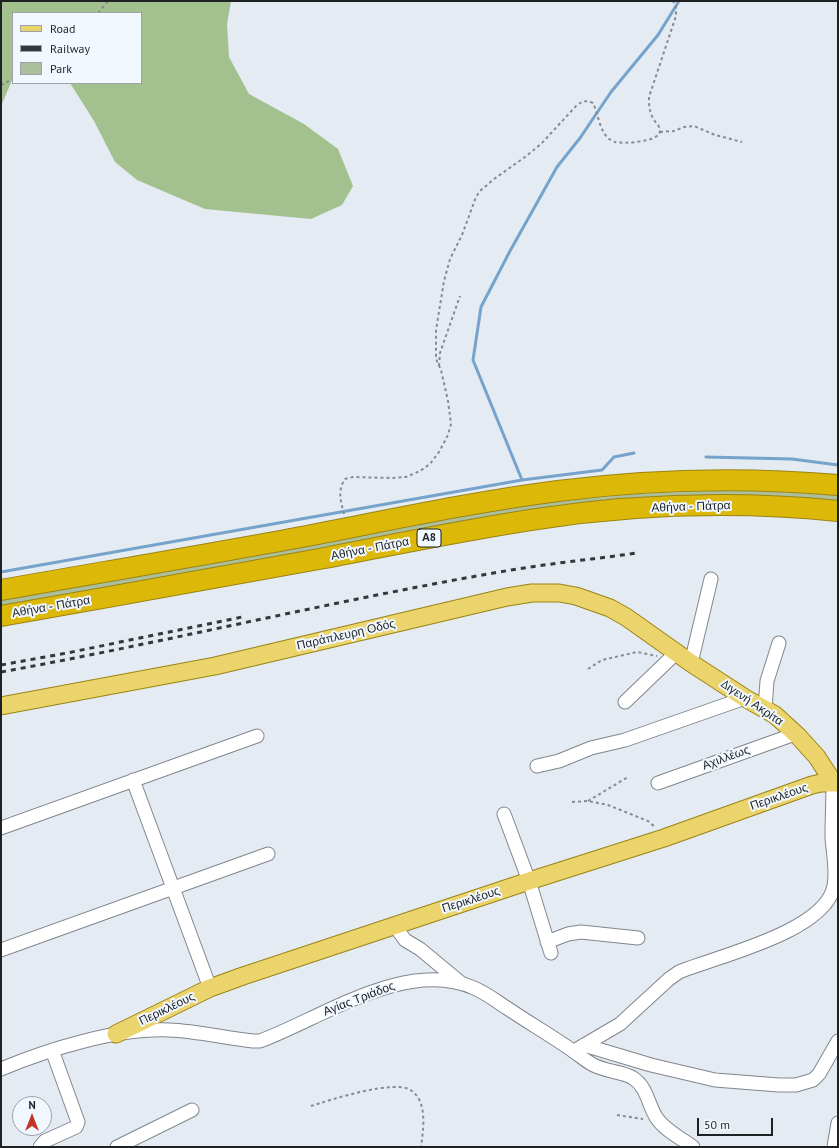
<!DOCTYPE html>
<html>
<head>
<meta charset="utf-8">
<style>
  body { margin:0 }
  #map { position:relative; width:839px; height:1148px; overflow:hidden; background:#e4ebf3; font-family:"PT Sans",sans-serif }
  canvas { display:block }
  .frame { position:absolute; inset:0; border:2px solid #1f2225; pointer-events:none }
  .legend { position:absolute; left:12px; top:12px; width:130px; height:72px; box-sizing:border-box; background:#f2f8ff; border:1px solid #9ea2a8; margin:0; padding:5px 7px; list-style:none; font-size:12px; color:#1f2225 }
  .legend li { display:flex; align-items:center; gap:8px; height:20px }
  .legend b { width:20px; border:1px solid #9ea2a8 }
  .north { position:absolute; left:12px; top:1096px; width:40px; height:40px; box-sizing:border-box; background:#f2f8ff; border:1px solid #9ea2a8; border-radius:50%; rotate:0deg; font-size:11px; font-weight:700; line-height:16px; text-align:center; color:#1f2225 }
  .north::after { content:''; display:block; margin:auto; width:14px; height:18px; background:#c23627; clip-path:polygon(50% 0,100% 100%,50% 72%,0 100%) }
  .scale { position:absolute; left:697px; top:1118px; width:76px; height:18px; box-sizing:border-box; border:2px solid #1f2225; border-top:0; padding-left:5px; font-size:12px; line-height:14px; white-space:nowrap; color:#1f2225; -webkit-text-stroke:3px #f2f8ff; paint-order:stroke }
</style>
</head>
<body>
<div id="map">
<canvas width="839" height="1148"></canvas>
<div class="frame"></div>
<ul class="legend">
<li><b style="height:5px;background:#ead46b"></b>Road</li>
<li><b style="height:5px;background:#34383b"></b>Railway</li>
<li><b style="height:11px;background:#abbf9c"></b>Park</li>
</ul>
<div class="north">N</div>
<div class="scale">50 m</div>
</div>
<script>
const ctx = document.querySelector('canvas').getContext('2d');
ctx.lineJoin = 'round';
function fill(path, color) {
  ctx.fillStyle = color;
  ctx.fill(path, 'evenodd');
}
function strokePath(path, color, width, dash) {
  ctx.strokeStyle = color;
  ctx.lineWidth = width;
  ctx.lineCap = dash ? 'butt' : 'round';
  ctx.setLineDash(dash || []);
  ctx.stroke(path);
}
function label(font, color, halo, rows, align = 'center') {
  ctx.font = font + ' "PT Sans",sans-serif';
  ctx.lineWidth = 4;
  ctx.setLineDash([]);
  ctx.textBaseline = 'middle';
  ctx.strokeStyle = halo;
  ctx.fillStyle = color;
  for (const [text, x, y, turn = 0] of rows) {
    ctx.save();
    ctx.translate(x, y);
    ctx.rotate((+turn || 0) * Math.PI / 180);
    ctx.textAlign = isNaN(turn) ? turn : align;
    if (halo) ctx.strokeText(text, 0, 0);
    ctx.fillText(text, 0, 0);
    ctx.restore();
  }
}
const green = new Path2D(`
  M739,490L838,495V501L765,496H740L261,560L1,606V600L309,546L460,517L535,504L637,494Z`);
const forest = new Path2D(`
  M1,1H231L227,24L229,57L249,94L304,124L338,149L353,186L342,205L311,219L205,209L137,180L115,162L94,121L70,83H141V13H13V78L1,106Z`);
const stream = new Path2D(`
  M706,457L792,459L838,465
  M522,480L473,360L481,307L510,251L557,167L580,138L611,92L658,35L679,1
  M1,572L522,480L602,470L614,457L634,453`);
const path = new Path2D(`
  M98,13L108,1
  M1,85L13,79
  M660,132L674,131L684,127L694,126L715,135L742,142
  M439,366L440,353L460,296
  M344,514C341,502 337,491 345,479L353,477L392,478L406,477L420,471L430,464L439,452L448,435L451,424L448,401L441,370L436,359V330L444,281L450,259L462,235L476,197L480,191L494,179L525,157L541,144L577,105C583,101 586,100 593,103C598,113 599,128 607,137C608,139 613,141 615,142C623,144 660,142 660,131C660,125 655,123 653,118C649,111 649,104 649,97L676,16V6L673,1
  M588,669L602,660L637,652L657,656
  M588,801L628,777
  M572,802L588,801L608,805L648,821L655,827
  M311,1106C330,1100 397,1078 412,1091C428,1103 423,1131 421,1147
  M617,1115L643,1119`);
const minor = new Path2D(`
  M691,663L711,579
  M625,702L676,653
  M765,709L767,681L779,643
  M537,766L559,761L591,748L625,740L745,698
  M133,780L210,988
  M658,783L795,734
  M504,814L529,881L551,953
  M1,828L257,736
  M395,926L405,940L420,949L461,983
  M547,942L568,934L581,932L638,938
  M1,950L268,854
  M584,1045L651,1065L715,1080L779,1085H796L813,1080L819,1074L838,1041
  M574,1051L620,1024L669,979L679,972C718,956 825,932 834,886C837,870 833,853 832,837C832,819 833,801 833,782
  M1,1069C49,1049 117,1028 169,1030C197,1031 225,1038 253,1041H260C322,1018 406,958 474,988C486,993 496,1001 507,1008C529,1023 552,1036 573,1051C579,1055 585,1060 590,1063C603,1072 623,1071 633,1078C647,1087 648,1104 656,1117C664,1130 681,1138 693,1147
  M40,1147L45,1141L76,1127L78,1122L52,1050
  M117,1147L192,1110
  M834,1147L838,1123`);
const major = new Path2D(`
  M1,706L215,666L507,597L532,593H559L576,596L610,608L626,617L691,663L745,698L775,715L798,736L817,757L833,782
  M116,1034L210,988L243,976L529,881L664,838L812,785L821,783H838`);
const highway = new Path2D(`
  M1,590C103,572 205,555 307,536C390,520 473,502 558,491C651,479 745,477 838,485
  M1,616C107,597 213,579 319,559C392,545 464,530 537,519C636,504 738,501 838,511`);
const rail = new Path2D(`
  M1,665L67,653L242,617
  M1,672C172,641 340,599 511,570C553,563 595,559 637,553`);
const shields = [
  [429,538,24]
];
const shieldNames = [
  ["Α8",429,538]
];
const streetNames = [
  ["Αθήνα - Πάτρα",691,507,-2],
  ["Αθήνα - Πάτρα",370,549,-11],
  ["Αθήνα - Πάτρα",51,607,-10],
  ["Παράπλευρη Οδός",346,635,-13],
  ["Διγενή Ακρίτα",752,703,34],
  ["Αχιλλέως",726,758,-20],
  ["Περικλέους",779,797,-19],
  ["Περικλέους",471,900,-18],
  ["Αγίας Τριάδος",359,999,-21],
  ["Περικλέους",167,1009,-26]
];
fill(green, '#abbf9c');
fill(forest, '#a3c18e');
strokePath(stream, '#76a3cb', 3);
strokePath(minor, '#80868e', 15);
strokePath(major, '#9a8413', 19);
strokePath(highway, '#9a8413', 22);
strokePath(path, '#868b91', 2, [3, 3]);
strokePath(minor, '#fff', 13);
strokePath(major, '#ead46b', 17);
strokePath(highway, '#dcb809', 20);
strokePath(rail, '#34383b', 3, [5, 5]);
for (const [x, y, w] of shields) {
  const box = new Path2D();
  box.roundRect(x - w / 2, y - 9, w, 18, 3);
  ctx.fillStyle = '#f2f8ff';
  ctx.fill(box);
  strokePath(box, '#1f2225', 1);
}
label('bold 11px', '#1f2225', null, shieldNames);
label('12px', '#1f2225', '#f2f8ff', streetNames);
</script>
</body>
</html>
